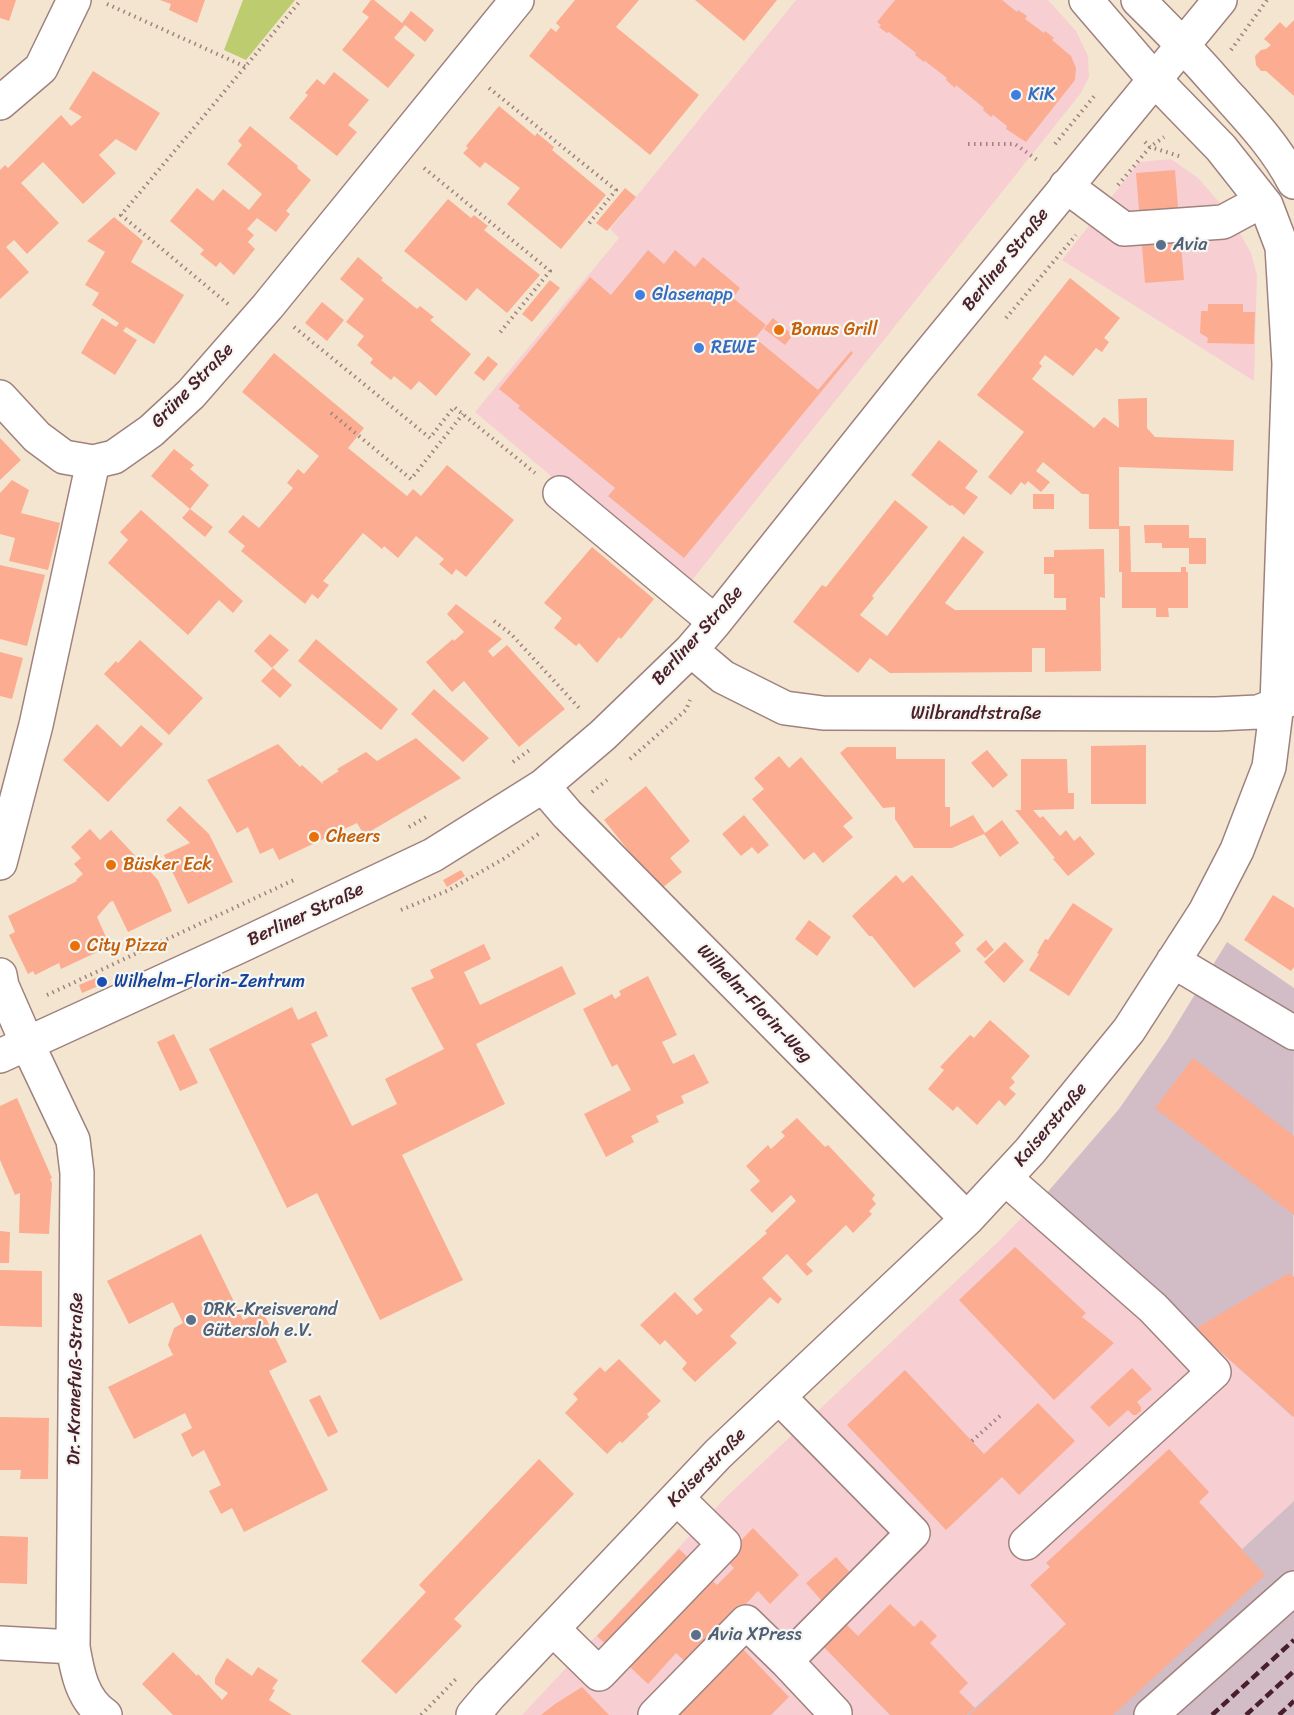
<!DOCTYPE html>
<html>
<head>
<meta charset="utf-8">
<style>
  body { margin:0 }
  canvas { display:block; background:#f4e5d1 }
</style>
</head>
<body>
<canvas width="1294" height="1715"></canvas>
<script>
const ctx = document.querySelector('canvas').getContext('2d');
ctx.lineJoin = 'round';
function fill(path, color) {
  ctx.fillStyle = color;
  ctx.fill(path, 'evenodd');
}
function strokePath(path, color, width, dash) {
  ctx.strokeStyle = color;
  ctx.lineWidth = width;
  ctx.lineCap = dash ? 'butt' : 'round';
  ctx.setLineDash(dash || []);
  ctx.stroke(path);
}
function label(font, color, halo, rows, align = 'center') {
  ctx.font = font + ' Sriracha,sans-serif';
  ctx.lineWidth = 4.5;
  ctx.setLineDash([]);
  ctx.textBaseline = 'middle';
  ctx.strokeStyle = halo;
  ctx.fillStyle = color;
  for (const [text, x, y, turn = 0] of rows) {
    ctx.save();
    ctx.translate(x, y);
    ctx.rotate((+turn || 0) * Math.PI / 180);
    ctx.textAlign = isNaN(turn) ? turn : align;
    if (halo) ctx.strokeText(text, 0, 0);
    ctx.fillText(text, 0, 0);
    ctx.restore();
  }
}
const built = new Path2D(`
  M796,0H1048L1076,31L1088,56L1089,77L1081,93L685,589L475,412L619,238L610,229Z
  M1171,159L1198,178L1228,212L1251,253L1257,275L1254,381L1062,260L1139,162Z
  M1045,1194L1294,1416V1501L1242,1549L1198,1502L967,1715H522L727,1496L1000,1240Z`);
const industrial = new Path2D(`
  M1227,942L1294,988L1293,1417L1046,1194L1119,1109L1167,1040Z
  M1294,1501V1715H967L1199,1502L1242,1549Z`);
const green = new Path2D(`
  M243,0H295L246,60L224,50Z`);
const building = new Path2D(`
  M0,0H16L9,21L0,18Z
  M160,0H205L197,23L169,10L171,4Z
  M371,0H374L402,23L411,11L434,30L425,42L405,25L394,38L415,55L388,88L342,50L369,17L362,12Z
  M575,0H639L616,27L699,95L650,155L529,56L551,28L556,32L560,27L556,23Z
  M695,0H777L744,41Z
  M895,0H1002L1017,12L1018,10L1027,16L1025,19L1044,33L1045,31L1054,38L1052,40L1071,56L1076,68L1075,80L1026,142L1006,129L1007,126L993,115L991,117L983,110L984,108L956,85L955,88L946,80L947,78L925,61L924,62L915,55L916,53L889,32L887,33L879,27L881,25L877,22Z
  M1294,20V96L1266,71H1261L1256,65L1255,56L1261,50L1266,49L1271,45L1264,39L1280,22L1286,28Z
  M93,71L160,113L136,151L116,139L99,155L116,173L83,204L43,162L21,183L59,223L27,254L14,240L6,247L29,272L0,299V170L5,165L8,168L61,115L71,126L82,117L69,109Z
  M334,72L369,100L348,125L357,132L337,156L289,118L308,95L305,93L317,79L324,85Z
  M499,106L535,136L537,133L554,147L552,150L606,195L561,249L507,204L520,188L485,162L480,168L463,153L468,148L466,146Z
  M250,126L298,166L297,168L311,180L286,211L290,214L276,232L257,218L247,229L254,235L248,242L255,249L234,275L220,262L216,267L200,254L204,250L170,221L197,188L213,201L223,189L249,210L262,194L227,164L242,145L238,141Z
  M1175,170L1184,280L1145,283L1136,173Z
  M625,188L636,197L607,231L596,223Z
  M448,199L471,218L474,215L488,226L484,230L540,275L507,313L477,288L466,301L404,251Z
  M114,217L143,241L131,262L184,295L154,344L126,327L123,331L137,340L115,375L81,353L102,318L116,327L119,323L92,305L99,293L85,285L105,252L87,241Z
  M648,250L664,264L675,250L695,267L703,257L740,288L733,298L766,325L755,338L818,390L851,351L853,353L684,558L608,496L615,488L518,408L520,406L499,389L590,277L611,295Z
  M358,257L383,278L381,280L417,309L420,306L434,317L430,320L471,354L436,396L419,381L411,390L394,376L391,380L370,363L373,359L357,345L364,336L346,322L364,299L340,279Z
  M1070,278L1120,318L1104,338L1109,342L1102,352L1096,348L1073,376L1045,355L1039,363L1042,366L1032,379L1094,428L1104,417L1119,428L1118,399L1147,398V428L1155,437L1234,440L1233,471L1119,467V526H1130L1131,572H1181V567H1186V572H1188V608H1168L1169,617H1156V608H1122V572H1119V529H1089V494H1082L1043,462L1036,471L1050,482L1041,492L1028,481L1025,485L1021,482L1011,495L988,477L1024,432L977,395Z
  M550,280L560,288L532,322L522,314Z
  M322,302L344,320L327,341L305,323Z
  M1208,304H1243V312H1255L1254,344L1207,343L1208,338L1200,333L1201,311H1208Z
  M773,318L793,335L785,345L764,329Z
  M274,353L364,428L348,448L407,496L413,489L421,496L447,465L514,520L466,577L456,569L452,575L439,564L444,559L416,536L398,558L384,546L382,549L363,533L323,581L329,585L318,599L312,594L305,604L241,551L245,546L228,532L243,515L259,528L293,488L287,483L298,469L304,474L319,456L242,392Z
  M488,356L498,364L484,381L474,373Z
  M0,438L21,460L0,480Z
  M939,440L978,471L965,488L978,497L964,515L952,505L950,506L911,475Z
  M174,449L194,465L190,469L209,485L190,509L151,476Z
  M12,480L29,490L21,513L60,523L48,570L9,561L15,538L0,534V493Z
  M1033,494H1054V509H1033Z
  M895,500L928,527L872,596L874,598L860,615L887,636L963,536L984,552L945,603L955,610H1066V598H1054V574H1044V557H1054V550L1104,549L1105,598L1100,597L1101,671L1045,672V648H1032V672L890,673L870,658L858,673L793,622L822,585L826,587Z
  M190,509L213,527L205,537L182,518Z
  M141,510L243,601L233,613L219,600L188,635L108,563L128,540L120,532Z
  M1144,525H1189V538H1206V564H1189V548H1162V543H1145Z
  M592,547L654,599L621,639L619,637L597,663L579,643L576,646L554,628L562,618L544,603Z
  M0,565L45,575L27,646L0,639Z
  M456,604L502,639L488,651L493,657L507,645L565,709L519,747L464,681L452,692L426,662L453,639L454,641L464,632L447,614Z
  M270,634L289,650L272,668L254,651Z
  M316,639L398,709L381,730L298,661Z
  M140,640L203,698L169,735L104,674L116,661L118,663Z
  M0,652L23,658L12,699L0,696Z
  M273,668L292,685L280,698L261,681Z
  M434,689L489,738L463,762L411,714Z
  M97,724L121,747L141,725L163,744L108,802L63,760Z
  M416,738L461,778L364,835L357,823L279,860L273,848L260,854L248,827L237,833L207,780L278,744L300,767L302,765L324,785L322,782L339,771L337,769L366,752L377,761Z
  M1146,745V804H1091V746Z
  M847,747H896V759H945V807H950V827L973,815L985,833L1002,820L1019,843L1000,857L984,834L952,848H914L895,819V807L883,808L840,753Z
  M987,750L1008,775L993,788L971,763Z
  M779,756L789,768L801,757L853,818L843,826L853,837L823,863L814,852L804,860L752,799L764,789L754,778Z
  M1021,759H1067L1068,793H1074V809L1033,810L1040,818L1043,816L1060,836L1066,830L1074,841L1080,836L1095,854L1068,876L1053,859L1055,858L1015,810H1021Z
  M646,786L690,841L670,858L682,872L662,888L650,873L648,875L604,820Z
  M180,806L209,834L233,882L188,904L164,855L190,843L166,820Z
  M744,815L769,845L758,854L752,847L741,856L722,834Z
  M90,829L100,840L111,830L158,880L172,911L128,932L113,901L110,902L97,917L110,946L61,969L59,963L35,975L33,971L28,974L9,935L15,932L8,916L77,881L76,880L83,874L74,864L81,858L71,847Z
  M461,870L465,876L447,887L443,880Z
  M896,875L903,883L912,875L964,935L955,943L961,951L914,988L872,936H869L852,916Z
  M1273,895L1294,908V967L1291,971L1244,940Z
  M1073,903L1113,929L1069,996L1029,970L1039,954L1037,953L1045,939L1048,940Z
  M809,920L831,937L817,956L795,939Z
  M986,940L994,950L985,958L976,949Z
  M1005,942L1024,961L1004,983L984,962Z
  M484,944L491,959L464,972L480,1005L562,966L576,994L476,1044L505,1104L402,1155L463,1280L380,1320L317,1193L287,1208L209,1049L292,1007L298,1020L316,1011L328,1036L311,1044L352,1126L397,1104L385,1079L444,1049L411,988L434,978L430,970Z
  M648,976L677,1035L662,1042L673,1064L694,1054L709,1083L681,1096L684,1103L656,1116L659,1122L631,1136L634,1142L606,1157L584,1114L631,1090L617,1064L612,1067L583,1009L612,994L615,999L621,995L619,991Z
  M98,977L101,985L82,993L79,985Z
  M990,1020L1030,1056L1011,1078L1015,1082L1009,1088L1016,1094L1005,1106L999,1100L977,1125L957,1106L953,1111L928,1089L944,1070L940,1067L970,1035L974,1038Z
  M174,1034L198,1083L180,1091L157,1042Z
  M1193,1058L1294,1136V1215L1155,1108Z
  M17,1098L52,1178L50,1179L52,1183L49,1234L19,1233L20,1193L15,1195L0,1160V1106Z
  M797,1118L825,1147L828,1145L875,1195L872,1199L876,1204L869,1211L872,1214L853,1233L846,1225L806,1264L813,1271L807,1276L787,1254L762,1278L782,1299L778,1304L770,1297L730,1336L737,1343L695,1382L682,1369L687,1363L665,1340L660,1345L640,1325L675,1292L697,1315L703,1310L693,1299L767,1233L765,1231L796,1201L791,1195L772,1213L750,1190L760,1181L746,1166L768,1145L771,1149L785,1136L781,1132Z
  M0,1231L10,1232L9,1263H0Z
  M201,1234L243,1320L262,1310L287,1362L269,1371L328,1490L244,1532L232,1508L221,1514L209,1491L221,1485L204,1450L192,1457L181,1434L192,1428L185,1413L134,1439L108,1387L173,1355L168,1345L174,1328L183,1323L173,1302L129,1324L107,1281Z
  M1015,1247L1086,1313L1082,1317L1114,1343L1054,1400L959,1300Z
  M0,1270L42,1271V1327L0,1326Z
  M1289,1273L1294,1277V1417L1195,1329Z
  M619,1359L661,1401L647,1414L649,1417L622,1443L620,1441L607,1454L565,1413L578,1399L573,1394L600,1367L605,1372Z
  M1132,1368L1152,1389L1137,1402L1141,1407V1411L1136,1415H1133L1128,1410L1109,1427L1090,1407Z
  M905,1370L984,1454L1038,1403L1075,1441L1019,1495L1002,1477L946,1530L847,1425Z
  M320,1395L338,1432L328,1437L309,1400Z
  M0,1417L49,1418L48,1479H20L21,1470H0Z
  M1169,1449L1209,1492L1199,1502L1265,1575L1113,1715H970L1066,1624L1030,1585L1050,1567L1046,1563Z
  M539,1459L574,1494L454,1619L462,1626L396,1694L361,1661L426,1592L419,1585Z
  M753,1528L799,1575L770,1604L758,1591L689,1665L676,1653L648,1684L597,1636L679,1549L717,1585L734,1568L724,1558Z
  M0,1536L28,1537L27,1584L0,1583Z
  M836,1557L852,1575L822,1601L806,1583Z
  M890,1604L914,1627L921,1620L937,1636L930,1643L968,1683L959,1692L975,1708L967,1715H890L818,1641L841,1619L858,1636Z
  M741,1647L789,1697L771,1715H677Z
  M173,1652L197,1676L198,1674L222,1700L228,1693L215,1684V1678L227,1658L252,1676L258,1667L278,1680L272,1689L275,1690L269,1700L292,1715H173L142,1684Z
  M582,1687L609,1715H541L555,1704Z`);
const path = new Path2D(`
  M107,4L246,67
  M1231,50L1267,0
  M489,88L616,190L587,226
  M1145,142L1150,147L1179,156
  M968,144H1015L1040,162
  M1055,144L1096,94
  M424,168L550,271L498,335
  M1118,185L1150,147L1164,137
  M228,304L121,215L301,0
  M1006,318L1076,235
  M294,327L430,438L454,407L535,473
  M331,413L411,479L463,414
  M494,621L511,634L580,709
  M630,759L686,710L690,700
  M513,762L531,749
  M592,792L607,780
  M409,827L426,817
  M401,910L449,890L505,858L541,832
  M47,995L296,879
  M972,1441L1001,1415
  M421,1715L456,1679`);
const minor = new Path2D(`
  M1138,0C1168,29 1196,59 1224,91C1250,120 1276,147 1294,182
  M0,103L41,68L74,0
  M1066,186L1124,229L1223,222L1262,201
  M0,397L37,437L64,457L93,462L114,457L151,431L191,394L268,306L517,0
  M560,493L715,622
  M691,650L723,677L785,708L823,713L1216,714L1258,712L1294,698
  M543,786L567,814L967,1219
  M0,863L36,725L93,462
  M1173,961L1294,1033
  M0,975L2,986L27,1043L73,1140L77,1173L73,1647C77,1671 82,1700 105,1715
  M0,1056L238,947L433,855L543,786L603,735L691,650L715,622L916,370L1220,0
  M1005,1178L1153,1308L1214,1372L1026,1543
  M779,1397L913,1533L786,1661L835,1713L832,1715
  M553,1629L599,1674L724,1544L677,1498
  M0,1643L73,1647
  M473,1715L489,1696L718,1454L967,1219L1030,1151L1129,1030L1205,912L1237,850L1269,767L1277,704L1289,364L1282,247L1266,205L1221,148L1154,79L1086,0
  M655,1715L746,1622L786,1661
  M1151,1715L1294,1588`);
const rail = new Path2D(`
  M1212,1715L1294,1640
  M1246,1715L1294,1671
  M1279,1715L1294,1701`);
const markers = [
  [1016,95,6,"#3f7fe0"],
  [1161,245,6,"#5c6f8a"],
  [640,295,6,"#3f7fe0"],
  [779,330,6,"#e8710a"],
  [699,348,6,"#3f7fe0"],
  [314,837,6,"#e8710a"],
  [111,865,6,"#e8710a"],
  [75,946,6,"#e8710a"],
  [102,982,6,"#1a4fb4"],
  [191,1320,6,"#5c6f8a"],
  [696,1635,6,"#5c6f8a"]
];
const shopNames = [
  ["KiK",1028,95],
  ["Glasenapp",652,295],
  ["REWE",711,348]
];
const serviceNames = [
  ["Avia",1173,245],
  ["DRK-Kreisverand",203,1310],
  ["Gütersloh e.V.",203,1331],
  ["Avia XPress",708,1635]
];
const streetNames = [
  ["Berliner Straße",1006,260,-51],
  ["Grüne Straße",193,386,-46],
  ["Berliner Straße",698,636,-48],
  ["Wilbrandtstraße",976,714],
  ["Berliner Straße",306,915,-25],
  ["Wilhelm-Florin-Weg",754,1004,46],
  ["Kaiserstraße",1051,1125,-50],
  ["Dr.-Kranefuß-Straße",76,1379,-89],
  ["Kaiserstraße",707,1468,-45]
];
const foodNames = [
  ["Bonus Grill",791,330],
  ["Cheers",326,837],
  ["Büsker Eck",123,865],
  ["City Pizza",87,946]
];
const transitNames = [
  ["Wilhelm-Florin-Zentrum",114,982]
];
fill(built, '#f7cfd2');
fill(industrial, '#d2bdc6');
fill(green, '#bdcc6e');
fill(building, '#fcac91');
strokePath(minor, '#9f827e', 36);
strokePath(path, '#9f827e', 4, [1.5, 4.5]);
strokePath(minor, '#fff', 33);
strokePath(rail, '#4a1f2b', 4.5, [9, 4.5]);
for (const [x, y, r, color] of markers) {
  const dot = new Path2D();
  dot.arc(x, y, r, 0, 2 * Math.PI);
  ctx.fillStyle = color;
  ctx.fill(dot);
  strokePath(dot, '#f6f6f2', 2);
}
label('18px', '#366cbe', '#f6f6f2', shopNames, 'left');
label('18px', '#4e5e75', '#f6f6f2', serviceNames, 'left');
label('18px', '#4a1f2b', '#f6f6f2', streetNames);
label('18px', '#c56008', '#f6f6f2', foodNames, 'left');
label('18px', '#164399', '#f6f6f2', transitNames, 'left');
</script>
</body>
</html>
